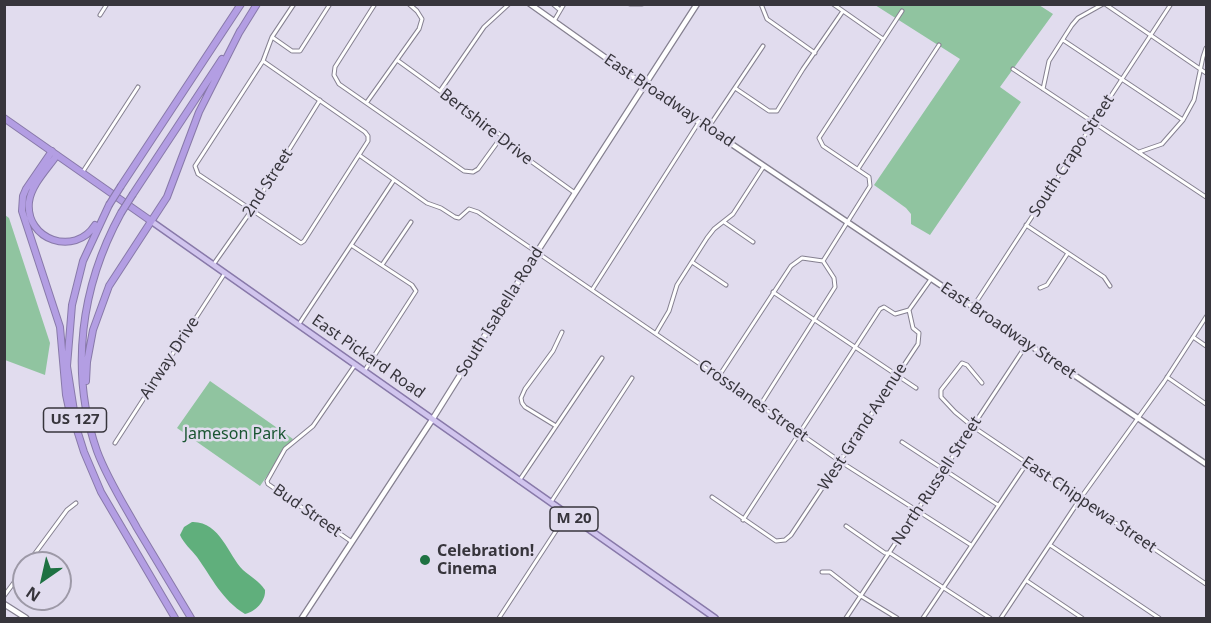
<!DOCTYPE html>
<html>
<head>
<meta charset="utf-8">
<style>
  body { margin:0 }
  #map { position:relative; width:1211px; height:623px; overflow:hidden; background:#e1dcee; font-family:"Noto Sans",sans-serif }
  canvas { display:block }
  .frame { position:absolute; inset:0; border:6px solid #37353c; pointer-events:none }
  .north { position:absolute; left:12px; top:551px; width:60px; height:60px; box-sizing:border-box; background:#e1dcee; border:2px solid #9d99a7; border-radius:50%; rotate:214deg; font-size:16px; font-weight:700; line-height:24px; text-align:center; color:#37353c }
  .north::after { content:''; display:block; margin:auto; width:21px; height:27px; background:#1e7142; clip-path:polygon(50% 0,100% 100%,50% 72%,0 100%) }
</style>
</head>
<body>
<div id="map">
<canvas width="1211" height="623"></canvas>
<div class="frame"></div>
<div class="north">N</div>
</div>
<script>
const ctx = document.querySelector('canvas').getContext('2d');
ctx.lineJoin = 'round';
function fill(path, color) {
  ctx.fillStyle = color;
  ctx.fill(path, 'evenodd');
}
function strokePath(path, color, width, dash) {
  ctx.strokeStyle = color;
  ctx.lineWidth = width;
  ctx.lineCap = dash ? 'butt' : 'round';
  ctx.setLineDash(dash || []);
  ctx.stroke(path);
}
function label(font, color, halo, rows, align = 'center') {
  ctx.font = font + ' "Noto Sans",sans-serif';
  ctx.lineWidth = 5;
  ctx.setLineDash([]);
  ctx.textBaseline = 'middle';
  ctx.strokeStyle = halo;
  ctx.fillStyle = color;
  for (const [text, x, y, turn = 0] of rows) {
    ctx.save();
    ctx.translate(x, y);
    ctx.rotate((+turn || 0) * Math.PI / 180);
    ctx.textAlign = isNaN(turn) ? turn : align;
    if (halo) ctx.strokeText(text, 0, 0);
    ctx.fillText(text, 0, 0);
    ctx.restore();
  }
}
const green = new Path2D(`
  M875,5H1039L1053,14L1000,87L1021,102L930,235L911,224V214L906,208L874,185L960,59Z
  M5,215L9,218L50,343L45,375L5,360Z
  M210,381L293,439L260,486L177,428Z`);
const water = new Path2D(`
  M192,522C220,521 228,555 243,570C251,577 259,581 265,590C266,601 255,612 245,614C222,600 212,578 197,557C191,549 184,544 180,535L184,527Z`);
const street = new Path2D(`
  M375,4L335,67L334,75L339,84L464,171L473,172L478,169L502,136
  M553,4L560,10
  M630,4H642
  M761,4L767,19L815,53
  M833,4L883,39
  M1105,4L1206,73
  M100,15L107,4
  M554,21L564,4
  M272,37L292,51H300L330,4
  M1063,40L1183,120
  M397,60L502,136L518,152L575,193
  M263,61L365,132L368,136V141L304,241L301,243L204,178L198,174L195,166L263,61L272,37L294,4
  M1013,69L1206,197
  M735,88L769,111H777L803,69L843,11
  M1043,89L1049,61L1072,25L1078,18L1103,4
  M440,91L484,27L509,4
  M367,102L419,29L422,19L417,11L409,4
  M708,128L763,46
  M1139,152L1162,144L1183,120L1194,100L1203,57L1206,48
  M359,155L427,203L441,208L455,217L459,218L469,209L478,212L697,362L841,462L971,545
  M858,169L939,45
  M82,173L138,87
  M724,222L753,242
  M1026,225L1104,277L1110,286
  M351,245L412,285L416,291L365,370
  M823,261L870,186L869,177L823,146L819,138L902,11
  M692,262L726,285
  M213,265L251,211L320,100
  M382,265L411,222
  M1040,288L1047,285L1068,253
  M592,290L699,122
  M773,292L916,388
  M973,307L1171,4
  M909,310L931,279
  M299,324L394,180
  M656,333L669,311L677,285L707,238L714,229L733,214L764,166
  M1193,337L1206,346
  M719,376L791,266L802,258L823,261
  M1167,377L1206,404
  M982,383L967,365L962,363L941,390V397L955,412L972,426L1206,584
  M759,407L835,287L834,278L823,261
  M556,426L525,407L522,403L521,398L525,389L553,351L562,332
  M902,442L998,505
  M115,443L225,273
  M519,481L602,358
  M712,497L776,541L785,540L791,535L918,344L919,333L913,328L909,310
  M551,502L632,378
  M743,520L880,309L884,307L895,314L909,310
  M846,526L885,553H890L990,618
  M352,542L268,484L267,481L285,449L313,426L355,365
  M1050,545L1159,618
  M28,563L67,510L76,503
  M822,572H830L861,596L897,618
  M1027,581L1082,618
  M4,596L24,569
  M499,618L567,514
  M846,618L1027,344
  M923,618L1027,463
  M1001,618L1082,496L1164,382L1206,317`);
const secondary = new Path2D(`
  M530,4L644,85L1206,464
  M4,604L26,618
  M302,618L432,420L537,252L697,4`);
const primary = new Path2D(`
  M151,221L715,618`);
const highway = new Path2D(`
  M239,33L257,4
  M4,118L151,221
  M52,151L26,189L23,196L22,211L60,327L66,395L73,428
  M57,155C48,168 31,185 29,202C25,240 75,257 95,225
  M121,186L241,4
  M133,194L222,59
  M109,205L83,261L72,305L67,366L77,430L84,452L101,492L175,618
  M121,213C81,286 69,371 97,451C107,478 123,503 137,528C155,558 173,588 191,618
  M86,381L87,362L93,330L109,286L167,197L199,112L240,31`);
const highwayBridge = new Path2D(`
  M109,205L121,186
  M121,213L133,194`);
const markers = [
  [425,560,6,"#1e7142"]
];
const shields = [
  [75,420,63],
  [574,519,48]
];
const shieldNames = [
  ["US 127",75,420],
  ["M 20",574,519]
];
const streetNames = [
  ["East Broadway Road",669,101,34],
  ["Bertshire Drive",486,127,38],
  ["South Crapo Street",1072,156,-57],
  ["2nd Street",268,183,-57],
  ["South Isabella Road",500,312,-58],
  ["East Broadway Street",1008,331,34],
  ["East Pickard Road",368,357,35],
  ["Airway Drive",170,358,-57],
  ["Crosslanes Street",753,401,35],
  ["West Grand Avenue",863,427,-57],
  ["North Russell Street",937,481,-57],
  ["East Chippewa Street",1089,505,34],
  ["Bud Street",307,511,35]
];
const parkNames = [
  ["Jameson Park",235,434]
];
const poiNames = [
  ["Celebration!",437,551],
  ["Cinema",437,569]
];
fill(green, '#90c4a0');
fill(water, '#60af7c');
strokePath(street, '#858090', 5);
strokePath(secondary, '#858090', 7);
strokePath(primary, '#8879a9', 8);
strokePath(highway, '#8879a9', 8);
strokePath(street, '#fff', 3);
strokePath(secondary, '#fff', 4.5);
strokePath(primary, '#d1c5ee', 5);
strokePath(highway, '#b39ee3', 6);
strokePath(highwayBridge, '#8879a9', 8, []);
strokePath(highwayBridge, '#b39ee3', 6);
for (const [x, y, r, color] of markers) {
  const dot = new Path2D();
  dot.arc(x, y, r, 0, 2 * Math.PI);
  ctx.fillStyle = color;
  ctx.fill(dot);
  strokePath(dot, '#e1dcee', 2);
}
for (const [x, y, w] of shields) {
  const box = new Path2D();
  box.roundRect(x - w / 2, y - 12, w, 24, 4.5);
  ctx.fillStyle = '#e1dcee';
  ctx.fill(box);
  strokePath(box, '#37353c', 1.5);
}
label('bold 15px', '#37353c', null, shieldNames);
label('16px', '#37353c', '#e1dcee', streetNames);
label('16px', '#1a5532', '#e1dcee', parkNames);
label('bold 16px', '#37353c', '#e1dcee', poiNames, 'left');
</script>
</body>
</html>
